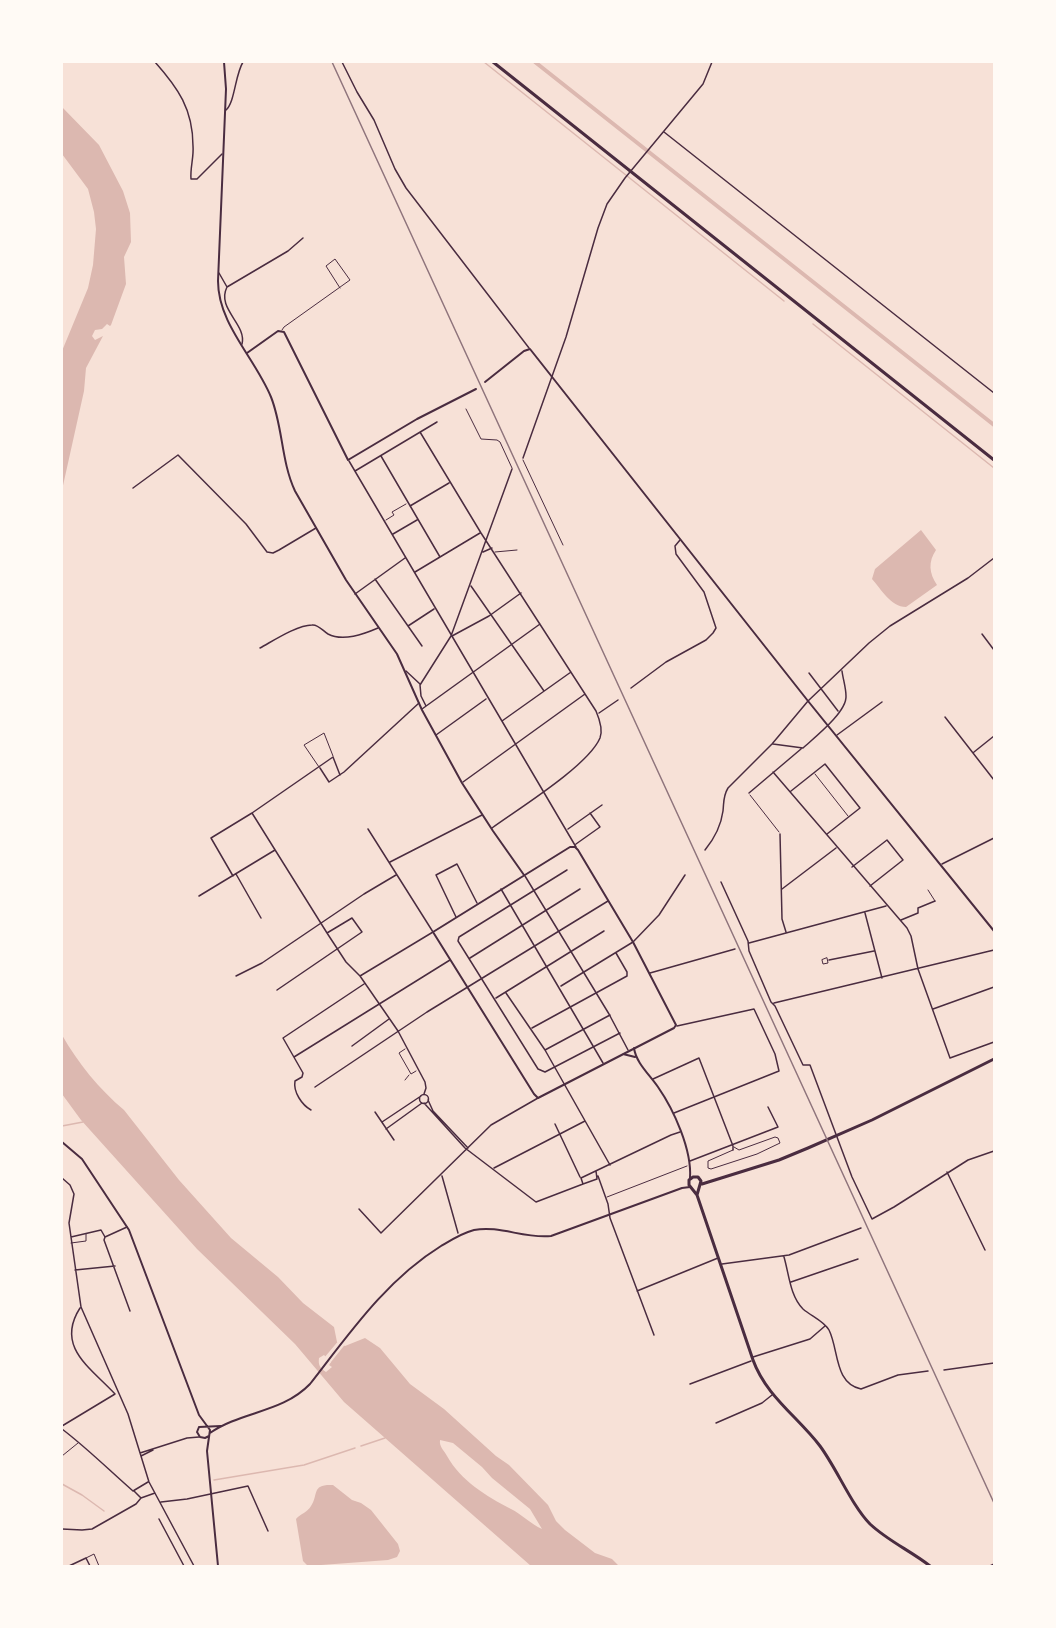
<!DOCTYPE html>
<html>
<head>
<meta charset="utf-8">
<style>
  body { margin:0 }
  #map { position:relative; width:1056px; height:1628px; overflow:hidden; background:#f7e1d7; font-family:"Roboto Condensed",sans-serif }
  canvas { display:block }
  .frame { position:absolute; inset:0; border:63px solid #fffaf5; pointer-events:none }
</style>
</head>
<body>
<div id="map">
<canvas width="1056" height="1628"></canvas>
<div class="frame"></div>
</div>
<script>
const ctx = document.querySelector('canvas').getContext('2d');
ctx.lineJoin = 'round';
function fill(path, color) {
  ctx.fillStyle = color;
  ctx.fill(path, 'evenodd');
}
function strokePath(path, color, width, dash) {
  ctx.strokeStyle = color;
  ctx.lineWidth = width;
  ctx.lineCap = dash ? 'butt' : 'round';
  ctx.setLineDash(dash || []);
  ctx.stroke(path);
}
const water = new Path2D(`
  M62,107L99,145L123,191L130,213L131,242L124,257L126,284L111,325L110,326L107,324L102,329L95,330L92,336L95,340L103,336L86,368L84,391L62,490V351L88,288L93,265L96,229L94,212L88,189L62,154Z
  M921,530L936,550C928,562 929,573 937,585L906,607C891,607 881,589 872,579L875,569Z
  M62,1035C78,1063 99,1089 124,1110L179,1180L231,1238L278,1277L303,1303L334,1327L337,1342L345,1346L365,1338L380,1348L410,1384L444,1409L496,1456L509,1465L548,1505L556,1521L565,1530L595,1553L612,1559L619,1566H531L344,1402L295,1344L197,1249L81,1120L62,1094ZM324,1355L331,1362L329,1365L332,1367L326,1372C320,1368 318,1365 319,1358ZM440,1440L453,1443L482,1467L492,1478L530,1509L542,1529C531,1524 521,1514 511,1509C486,1496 461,1481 447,1456C444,1450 439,1447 440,1440Z
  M333,1485L352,1500L361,1503L371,1510L398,1544L400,1551L397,1557L388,1560L308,1566L303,1561L296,1519C300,1514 308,1512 311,1506C319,1494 311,1484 333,1485Z`);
const pier = new Path2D(`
  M340,1339L343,1343L347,1342L327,1367L328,1362L324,1358Z`);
const stream = new Path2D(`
  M484,62L784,301
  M813,324L994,468
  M62,1126L83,1122
  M361,1446L385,1438
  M214,1480L304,1465L355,1448
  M62,1484L82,1495L104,1511`);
const canal = new Path2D(`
  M535,62L994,425`);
const service = new Path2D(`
  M282,330L284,327L350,280L335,259L326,266L340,288
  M466,409L481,439L497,440L500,442L512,468
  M523,460L563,545
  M386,520L394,515L392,512L406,504
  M495,552L517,550
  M319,767L304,745L324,733L333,756
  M815,774L848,816
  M750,795L779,832
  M928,890L935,901
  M827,958L828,963L823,964L822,960Z
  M405,1049L399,1053L411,1074L416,1071
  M405,1080L409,1075
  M733,1150L708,1161V1168L711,1169L757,1154L780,1143L778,1138L775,1137L739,1150L734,1147
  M607,1197L687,1166
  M71,1243L86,1241V1234
  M62,1456L78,1443
  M86,1558L94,1554L99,1566`);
const pedestrian = new Path2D(`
  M525,876L609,1014L628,1050`);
const minor = new Path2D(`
  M155,62C178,88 193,109 193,146C194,157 190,168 191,179H197L222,154
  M342,62L357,92L374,120L395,169L406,188L529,348
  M226,110C235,102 235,75 243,62
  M664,132L994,393
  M219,273L227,287C216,309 247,324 242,344
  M227,287L288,251L303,238
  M420,432L481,533L596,711C599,718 603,730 600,738C588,766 518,809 492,828
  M381,456L440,557
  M523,458L566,337L598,228L607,204L625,178L703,84L712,62
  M349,461L576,847
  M355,471L437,422
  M133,488L178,455L246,524L267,552L273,553L279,550L316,528
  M410,506L449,483
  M393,534L417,520
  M483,552L492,548
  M415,572L480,533
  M375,579L422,646
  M471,586L544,691
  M355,594L405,558
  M408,626L434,609
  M982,634L994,650
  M452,636L489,616L521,593
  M260,648C273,641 297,625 312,625C318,624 323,631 328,634C343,642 364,634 378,628
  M406,671L420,684
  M809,673L838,711
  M631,688L666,662L706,640L713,633L716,628L704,592L676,554L675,546L680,540
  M426,706L421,696L420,685L451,636L512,469
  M422,709L540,624
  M599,713L618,700
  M945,717L994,780
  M502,721L571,672
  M436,735L486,699
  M837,735L882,702
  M773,744L803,748C815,737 847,712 846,696C846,688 843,679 842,671
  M974,752L994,736
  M320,768L329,782L344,772L419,703
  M773,772L907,928L911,936L918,969L950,1058L994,1042
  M463,782L585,694
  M791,791L825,764L860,808L827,834
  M749,793L801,749
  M252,813L327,933L346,962L360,976L398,1031L425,1082L426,1088L424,1094
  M568,829L602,805
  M780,834L782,919L786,932
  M576,844L600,827L590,813
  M705,850C714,839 721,826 723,811C724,802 723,796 728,788L772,744L808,701L869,643L890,626L968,578L994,558
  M390,862L482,815
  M942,864L994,838
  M852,867L887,840L903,860L870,886
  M567,870L459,937L458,941L538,1069L545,1072L620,1033
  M236,874L261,918
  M233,876L211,838L252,813L333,757L340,775
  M721,882L748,941L749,951L771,1002L775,1006L803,1065H810L852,1177L872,1219L894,1207L968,1160L994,1151
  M501,889L603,1063
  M782,889L836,848
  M199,896L275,850
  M865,913L882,978
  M456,917L436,875L457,864L477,903
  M901,920L918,913V908L935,901
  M749,943L886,906
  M470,958L580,889
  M829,960L874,951
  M650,973L735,949
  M236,976L262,963L364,894L396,875
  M360,976L433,932L368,829
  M561,986L633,942L659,915L685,875
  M277,990L362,932L352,918L327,933
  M506,993L545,1050L610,1165
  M496,998L604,931
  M774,1003L994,950
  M933,1009L994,987
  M532,1028L627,976V972L616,953
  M352,1046L389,1019
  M545,1050L610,1015
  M294,1057L450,960
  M653,1079L699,1058L733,1146V1150
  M315,1087L427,1012L608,901
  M419.5 1099a4.5 4.5 0 1 1 9 0a4.5 4.5 0 1 1-9 0Z
  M428,1100L433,1111L468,1148
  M424,1103L465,1148L536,1202L583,1184
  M311,1110C302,1105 293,1092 295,1081L302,1077L303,1073L283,1038L364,984
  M375,1112L394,1140
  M674,1113L779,1071L775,1054L754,1009L677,1026
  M382,1122L421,1096
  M555,1124L580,1177
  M386,1129L422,1103
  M690,1161L778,1127L768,1107
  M494,1168L585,1121
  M596,1171L597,1179L583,1184L581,1178L671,1135L680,1132
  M947,1172L985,1250
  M442,1176L458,1233
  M598,1176L608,1204L610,1218L654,1335
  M62,1178L70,1185L74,1194L69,1223L81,1307L128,1414L149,1482L194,1566
  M359,1209L381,1233L491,1125L538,1098
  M127,1227L105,1237L104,1240L130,1311
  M71,1237L101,1230L105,1237
  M784,1257C789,1274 790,1296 803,1309C811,1316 824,1321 829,1330C839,1350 834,1383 861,1389L898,1375L928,1371
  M722,1264L789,1255L861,1228
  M75,1270L115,1266
  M791,1282L858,1259
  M637,1291L718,1258
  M80,1308C55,1347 91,1368 115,1394
  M753,1357L810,1339L825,1326
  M944,1370L994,1363
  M690,1384L751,1361
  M716,1423L762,1403L772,1395
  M62,1426L115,1394
  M62,1429C87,1448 109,1470 133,1491L148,1482
  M140,1453L187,1438L199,1437
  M141,1456L153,1450
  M134,1491L141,1498
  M161,1502L187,1499L248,1486L268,1531
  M159,1519L184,1566
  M62,1529L82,1530L92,1529L136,1504L141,1498L155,1493
  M69,1566L86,1558L90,1566
  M990,1566L994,1564`);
const tertiary = new Path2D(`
  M247,353L278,331L284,332L348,460L417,419L476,389
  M485,382L524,351L530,349L808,701L994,931`);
const secondary = new Path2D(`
  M224,62L226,89L218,281C218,324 255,358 271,397C283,427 281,461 295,491L346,580L397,654L422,710L462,783L493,831L524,875
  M570,847H575L578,850L633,942L676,1025L674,1028L538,1098L534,1094L433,932Z
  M634,1048C636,1063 650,1075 658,1087C674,1110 692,1150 690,1178
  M623,1054L635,1057
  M62,1142L82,1159L129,1230L199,1415L210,1430L207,1451L218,1566
  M199,1427L221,1426
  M199,1427L197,1432L200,1437L205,1438L209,1436
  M210,1433C242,1411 282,1413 310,1384C349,1334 386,1280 441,1246C451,1240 462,1233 474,1230C500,1225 524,1239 551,1236L682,1188L690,1187`);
const primary = new Path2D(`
  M493,62L994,460
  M702,1184L779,1160L808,1148L872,1120L994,1059
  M697,1195L701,1181L698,1177H693L689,1180V1185L697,1195L753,1360C766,1396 798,1417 820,1446C837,1469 852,1506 870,1524C888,1541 911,1551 930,1566`);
const rail = new Path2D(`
  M332,62L994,1503`);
fill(water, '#dcb8b0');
fill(pier, '#f7e1d7');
strokePath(stream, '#dcb8b0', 1.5);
strokePath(canal, '#dcb8b0', 4);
strokePath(service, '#4a2c40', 1);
strokePath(pedestrian, '#4a2c40', 1.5);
strokePath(minor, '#4a2c40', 1.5);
strokePath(tertiary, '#4a2c40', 2);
strokePath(secondary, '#4a2c40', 2);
strokePath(primary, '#4a2c40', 3);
strokePath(rail, '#8f747c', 1.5);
</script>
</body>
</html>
